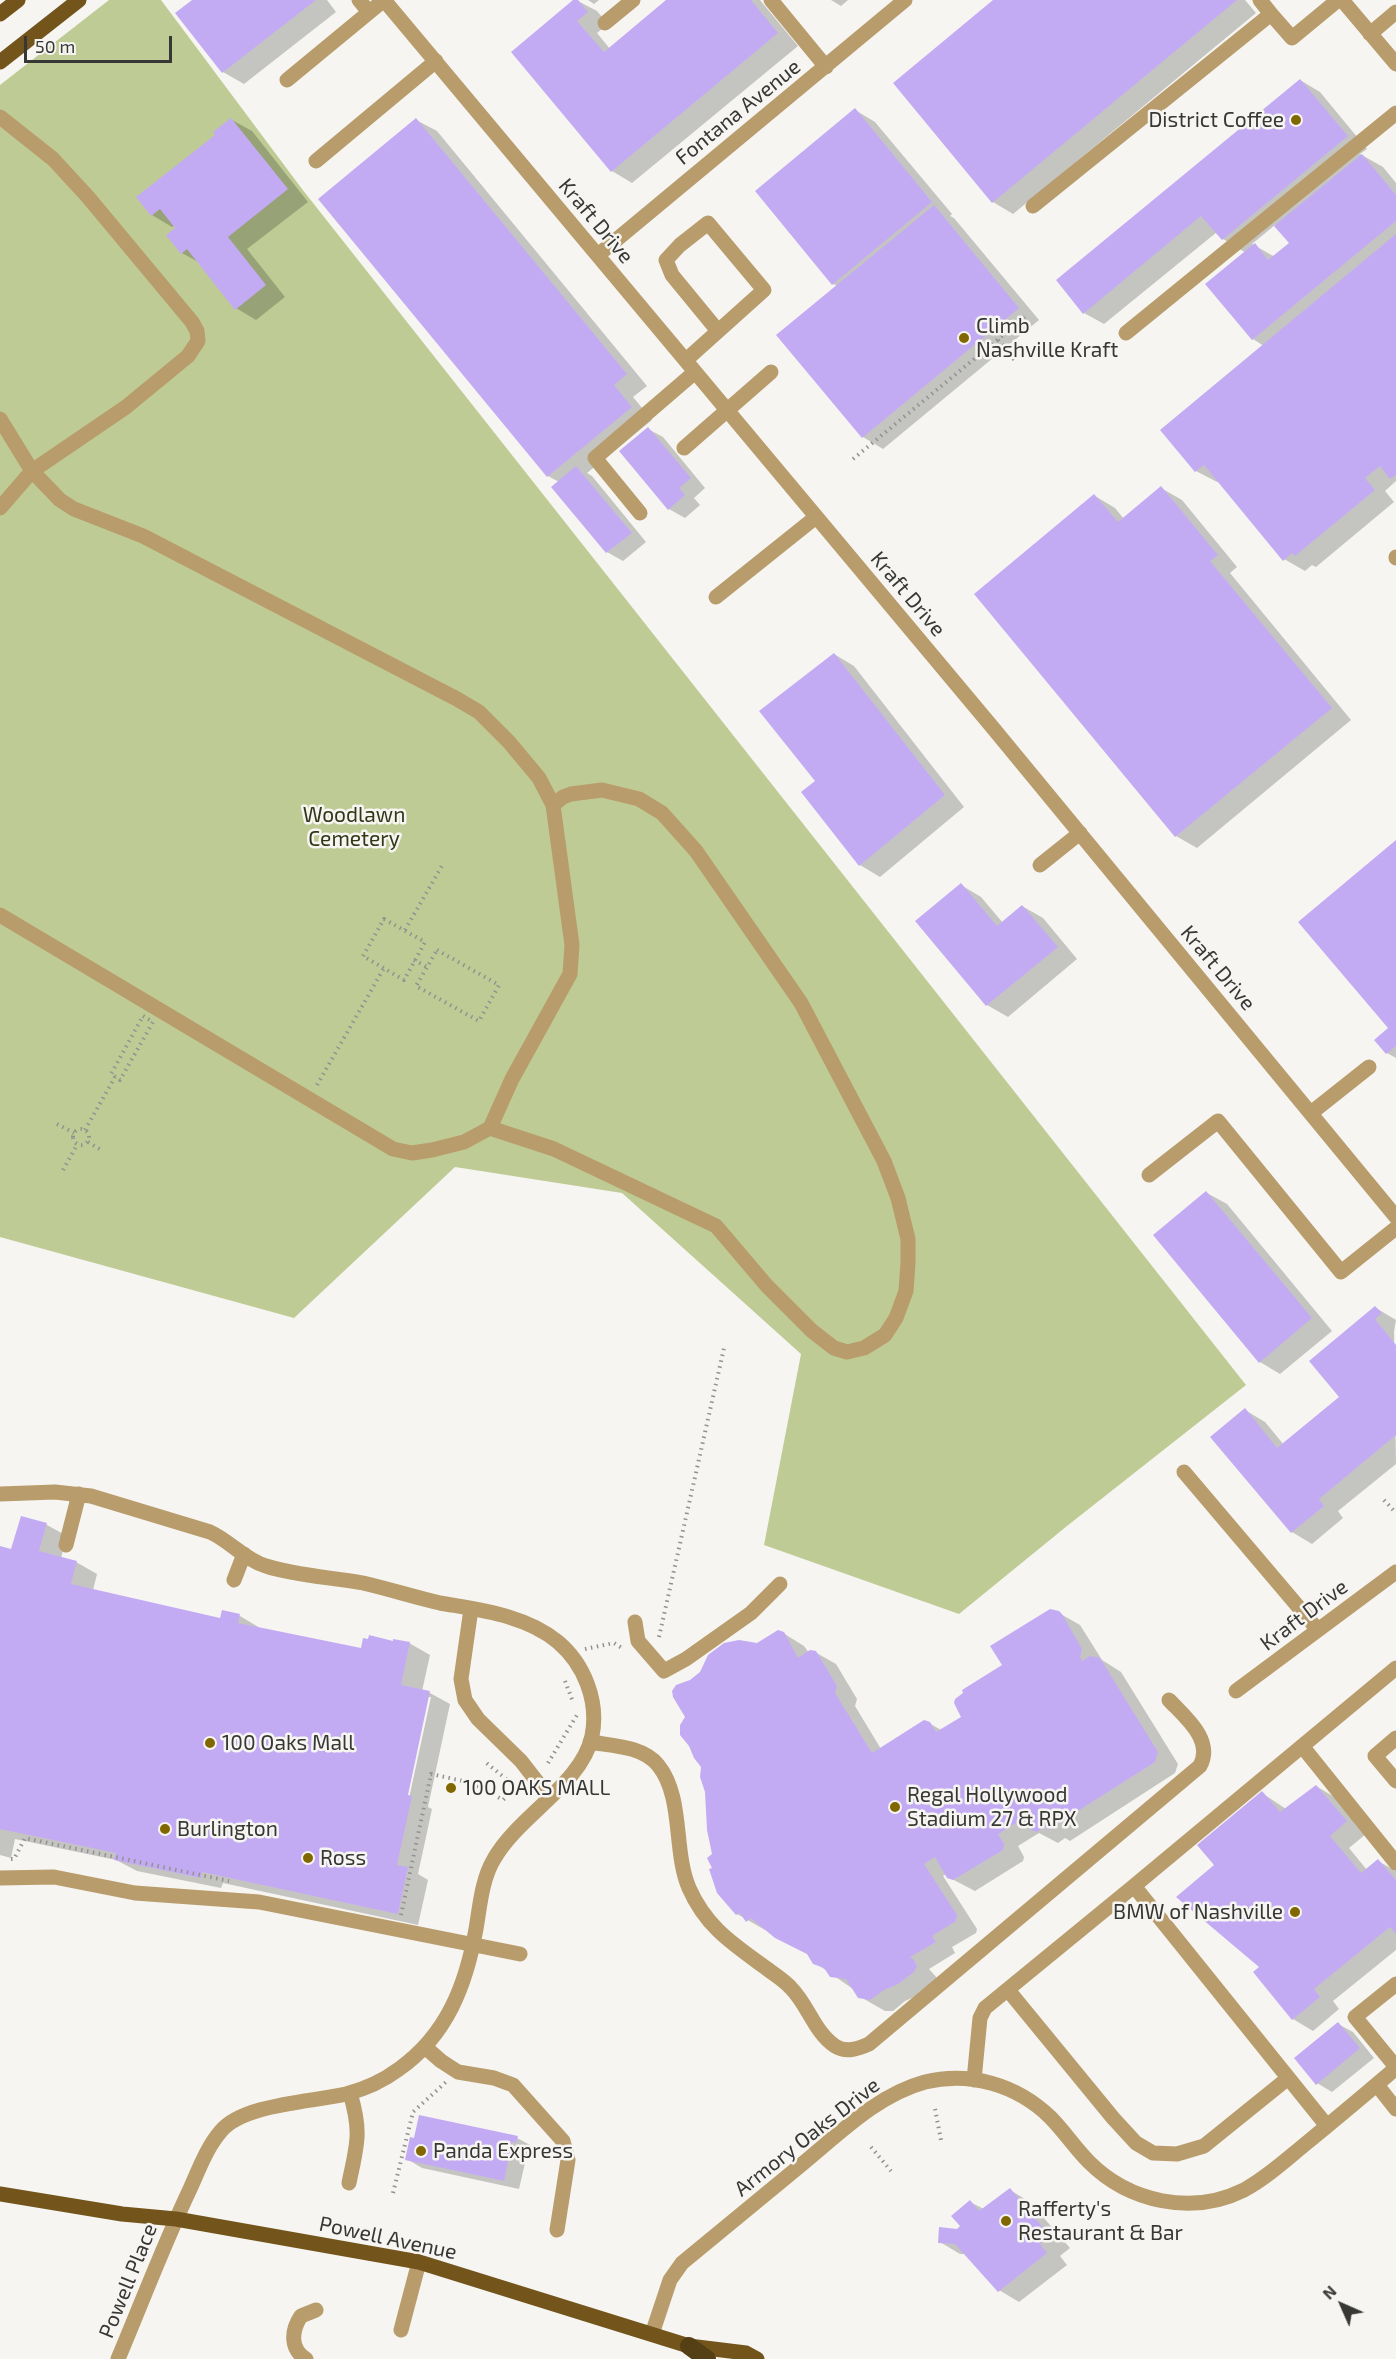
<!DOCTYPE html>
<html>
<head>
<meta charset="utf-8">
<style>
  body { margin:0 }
  #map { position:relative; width:1396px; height:2359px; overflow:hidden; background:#f6f5f2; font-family:"Exo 2",sans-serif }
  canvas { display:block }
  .north { position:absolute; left:1312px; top:2275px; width:60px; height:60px; -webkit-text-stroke:4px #f6f5f2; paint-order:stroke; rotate:315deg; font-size:16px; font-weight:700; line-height:24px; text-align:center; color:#373735 }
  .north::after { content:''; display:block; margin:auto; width:21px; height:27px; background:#373735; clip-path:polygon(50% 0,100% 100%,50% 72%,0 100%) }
  .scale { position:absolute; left:24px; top:36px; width:148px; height:27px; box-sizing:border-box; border:3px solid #373735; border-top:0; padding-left:8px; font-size:18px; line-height:21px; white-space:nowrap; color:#373735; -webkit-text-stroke:4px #f6f5f2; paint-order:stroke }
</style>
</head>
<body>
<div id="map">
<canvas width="1396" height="2359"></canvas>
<div class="north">N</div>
<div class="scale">50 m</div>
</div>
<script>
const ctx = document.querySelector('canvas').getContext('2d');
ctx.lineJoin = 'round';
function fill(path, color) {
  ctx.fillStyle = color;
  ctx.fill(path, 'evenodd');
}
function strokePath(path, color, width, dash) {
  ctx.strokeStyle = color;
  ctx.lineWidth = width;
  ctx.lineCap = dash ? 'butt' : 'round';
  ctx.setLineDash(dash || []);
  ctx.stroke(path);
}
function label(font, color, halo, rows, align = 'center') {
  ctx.font = font + ' "Exo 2",sans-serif';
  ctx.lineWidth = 5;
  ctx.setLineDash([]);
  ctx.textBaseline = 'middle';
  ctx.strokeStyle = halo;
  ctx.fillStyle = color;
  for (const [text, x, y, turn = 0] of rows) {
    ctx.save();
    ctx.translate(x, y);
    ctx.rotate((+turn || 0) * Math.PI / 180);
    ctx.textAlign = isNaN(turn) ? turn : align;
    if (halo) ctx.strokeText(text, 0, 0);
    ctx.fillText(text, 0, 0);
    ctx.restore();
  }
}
const green = new Path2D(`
  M109,0H161L302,189L1246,1385L1067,1526L959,1614L764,1545L801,1354L622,1193L455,1167L294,1318L0,1237V85Z`);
const shadow = new Path2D(`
  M195,0H327L336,12L244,84L223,72Z
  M576,0L597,11L608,24L597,33L610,49L669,0H760L798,46L632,183L612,171L513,52Z
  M588,0H599L594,4Z
  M831,0H848L841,6Z
  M996,0H1245L1256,13L1013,214L993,202Z
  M1300,80L1320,92L1367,149L1360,154L1383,167L1396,183V481L1385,491L1394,502L1316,567L1312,565L1305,571L1284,559L1219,481L1217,482L1196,471L1264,346L1253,339L1246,253L1223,239L1217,232L1104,324L1084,313ZM1275,225L1291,244L1275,257L1252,244Z
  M855,110L875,122L952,214L950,216L954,218L1039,320L883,449L863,437L838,286L833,284Z
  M232,120L252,131L308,202L247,249L285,297L256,320L236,308L200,263L182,253L177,228L175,225L172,227L152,215Z
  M416,120L437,131L647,386L633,397L652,420L587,473L592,476L646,542L623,561L607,552L553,487L559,482L548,476L320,200Z
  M648,429L663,437L705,488L694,498L700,505L685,518L669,509L621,452Z
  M1161,488L1182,500L1237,567L1230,573L1351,720L1197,848L1176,836L976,594L1095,496L1115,508L1124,519Z
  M834,654L854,666L964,807L880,877L860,865L817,781Z
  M1396,842V1058L1387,1053L1376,1040L1390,1028Z
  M961,885L981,897L1003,923L1022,906L1043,918L1077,959L1008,1017L987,1005L917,921Z
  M1207,1193L1227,1204L1332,1331L1280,1374L1260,1362Z
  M1376,1308L1396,1320L1394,1331L1396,1464L1338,1511L1343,1518L1312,1544L1292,1532L1245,1410L1265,1422L1284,1445L1341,1397Z
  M22,1517L47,1525L67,1536L61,1558L76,1562L97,1574L93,1590L222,1620L224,1612L240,1616L260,1628L362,1650L394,1643H409L430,1655L422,1691L430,1693L450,1704L428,1807L432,1809L418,1874L428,1880L418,1925L223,1883L221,1888L137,1871L116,1860L15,1839L11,1858L0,1855V1548L12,1551ZM428,1697H431L408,1803L405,1802Z
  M1059,1613L1080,1625L1102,1660L1121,1672L1178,1764L1175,1773L1070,1841L1065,1838L1058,1843L1039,1833L1018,1846L1024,1857L1023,1861L975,1891L948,1877L946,1874L943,1876L977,1929L976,1933L952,1947L955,1953L929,1969L937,1978L919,1995L905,2001L893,2011H885L864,1999L853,1989L814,1962L809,1955L737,1914L714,1868L703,1767L687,1717L691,1681L757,1645L783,1633L804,1646L809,1653L815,1652L836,1664L857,1699L855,1706L881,1749L929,1723L941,1730L963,1717L1004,1666Z
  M1316,1786L1336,1798L1366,1834L1349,1848L1367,1870L1378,1861L1396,1871V1950L1333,2001L1339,2009L1313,2031L1293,2019L1262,1967L1216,1865L1262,1793L1286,1809Z
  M1338,2024L1353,2032L1374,2058L1332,2092L1317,2083Z
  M517,2138L532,2146L531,2151L528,2150L519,2189L422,2168L407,2159Z
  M1010,2190L1030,2202L1070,2248L1060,2256L1067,2265L1019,2302L999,2290L966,2254H960L940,2242L963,2227L970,2202L984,2209Z`);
const building = new Path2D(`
  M192,0H316L222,73L175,13Z
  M573,0H578L588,12L577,21L604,52L666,0H751L778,33L611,172L511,52Z
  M993,0H1237L992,203L893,83Z
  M1300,79L1348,136L1222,240L1201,216L1083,314L1056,280Z
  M855,108L932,202L832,285L755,191Z
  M231,118L288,189L228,237L266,285L235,310L187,249L181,254L166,235L175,228L160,209L151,216L136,197L215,135L213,132Z
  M416,118L627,374L614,385L632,407L547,477L318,199Z
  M1362,154L1396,195V221L1252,340L1205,284L1255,243L1268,260L1289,243L1274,226Z
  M934,205L1019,308L862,438L776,335Z
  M1396,234V475L1390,479L1380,466L1365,478L1375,490L1295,556L1292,553L1283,561L1204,465L1195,472L1160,430Z
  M648,427L691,478L679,488L685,495L668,510L619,451Z
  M576,466L632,533L606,553L551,487Z
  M1161,486L1218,555L1210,561L1332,708L1175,837L974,594L1094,494L1118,522Z
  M834,653L945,795L859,866L801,792L815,781L759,711Z
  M1396,840V1046L1386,1054L1374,1040L1388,1028L1298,922Z
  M961,883L997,926L1022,905L1058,947L986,1006L915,921Z
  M1206,1191L1312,1318L1259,1363L1153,1235Z
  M1375,1306L1382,1313L1375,1319L1396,1345V1435L1319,1499L1324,1506L1291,1533L1210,1437L1245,1408L1277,1448L1339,1397L1309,1361Z
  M21,1516L47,1523L39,1551L77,1561L71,1584L220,1618L222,1610L240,1614L238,1623L361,1648L363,1638L368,1639L369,1635L393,1641V1639L410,1642L401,1685L430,1691L408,1795L412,1796L397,1865L408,1867L398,1914L202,1872L201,1878L114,1860L116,1853L0,1829V1546L11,1549Z
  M1050,1609L1059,1611L1062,1614L1082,1649L1080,1657L1082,1661L1090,1656L1100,1658L1158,1752L1155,1762L1048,1830L1045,1826L1037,1832L1031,1830L1024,1818L998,1834L1004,1844L1003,1850L953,1880L947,1878L935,1857L924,1864L957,1915L956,1921L932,1936L936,1942L910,1957L914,1960L917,1966L914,1972L898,1984L884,1990L870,2000L858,1998L846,1979L830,1977L824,1968L813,1964L807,1954L775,1938L751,1918L746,1922L740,1913L736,1915L717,1893L709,1869L712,1868L707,1858L712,1854L707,1830L705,1792L700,1777L701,1767L694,1758L689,1746L680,1735V1725L685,1717L673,1697L672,1691L676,1685L690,1680L700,1672L708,1655L724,1643L739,1640L757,1643L778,1630L784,1632L798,1658L810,1650L816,1651L837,1686L835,1693L872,1753L924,1720L930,1722L936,1732L961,1717L954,1703L955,1699L963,1693L962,1690L1002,1665L990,1646Z
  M1316,1785L1347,1821L1330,1836L1361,1873L1378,1859L1396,1880V1934L1390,1927L1314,1989L1320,1997L1292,2020L1253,1972L1259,1967L1176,1897L1214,1865L1197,1845L1262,1791L1280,1812Z
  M1338,2022L1360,2048L1316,2085L1294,2058Z
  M419,2115L518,2136L516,2143L512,2142L504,2181L405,2160L410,2137L414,2138Z
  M1010,2188L1050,2236L1040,2244L1047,2253L998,2292L955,2244L938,2243L939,2227L957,2229L960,2226L951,2216L970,2200L979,2211Z`);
const path = new Path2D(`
  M998,340L1017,363
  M853,459L1025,317
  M384,919L425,942L404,980L363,956Z
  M405,930L443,864
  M437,950L499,985L479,1021L416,986Z
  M414,960L427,967
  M143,1016L153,1022L120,1080L111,1074Z
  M317,1085L384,968
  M57,1124L74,1133
  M73 1137a8 8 0 1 1 16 0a8 8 0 1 1-16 0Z
  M85,1130L115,1077
  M88,1142L101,1150
  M63,1170L77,1145
  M1384,1500L1396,1513
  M659,1637L724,1348
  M585,1649L614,1643L622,1648
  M565,1681L573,1702
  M548,1763L577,1715
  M11,1859H14L25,1838L229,1881
  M401,1915L431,1774L472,1783L503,1800L516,1787L484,1761
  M935,2109L941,2140
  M871,2147L891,2171
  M393,2193L413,2112L446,2082`);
const minor = new Path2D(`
  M359,0L369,12
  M384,0L993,728L1396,1217
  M771,0L826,67
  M1342,0L1396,64
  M1271,14L1292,38L1338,0
  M605,23L633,0
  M1370,34L1396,12
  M287,80L384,0
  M0,117L53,159L88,197L192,322L197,331L198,341L188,356L126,407L32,471L0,508
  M316,161L436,61
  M1033,206L1271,14L1260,0
  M598,255L905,0
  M1126,333L1396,113
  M686,360L764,290L708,223L680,245L666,260L672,275L718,331
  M0,419L32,471L60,500L74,509L143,536L457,699L479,712L509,742L539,778L553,805L572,945L570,974L512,1079L490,1128L464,1142L432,1150L412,1153L393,1149L0,915
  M684,448L771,372
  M640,513L595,458L695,372
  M1396,557V558
  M716,597L816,517
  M1040,865L1080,833
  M1311,1113L1369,1067
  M490,1128L554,1149L716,1226L767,1286L812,1331L834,1348L847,1352L864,1348L885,1335L896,1318L906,1291L908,1263V1239L898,1198L884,1161L801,1003L696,851L662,813L639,799L602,790L571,794L563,797L553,805
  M1149,1175L1218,1121L1341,1272L1396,1228
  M1184,1472L1318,1630
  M0,1494L55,1492L91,1496L210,1532C230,1541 245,1560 266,1566C297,1576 331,1577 363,1583C389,1589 414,1597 440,1603C479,1610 526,1615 558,1642C584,1664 599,1701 592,1736C582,1784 518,1816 494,1859C482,1879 480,1905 476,1929C466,1985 447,2035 399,2069C383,2081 365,2089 346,2094C312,2102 243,2104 221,2131C207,2147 199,2169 190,2189C164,2244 142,2302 118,2359
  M66,1545L79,1494
  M234,1580L244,1554
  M471,1609L461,1679L465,1700L478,1719L521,1761L549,1797
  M635,1622L638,1641L664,1671L686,1659L751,1613L780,1584
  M1236,1691L1396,1572
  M1396,1738L1375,1756L1396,1781
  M590,1742C613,1746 642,1746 658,1765C684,1797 673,1851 689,1888C706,1927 733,1944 766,1968C775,1975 784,1980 791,1988C808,2005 815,2033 835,2046C846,2053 858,2049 869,2044L1200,1766C1214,1740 1185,1717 1169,1700
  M1302,1746L1396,1863
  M0,1878L54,1877L135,1893L259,1902L520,1954
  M1134,1886L1396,1668
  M1396,1984L1355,2017L1396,2067
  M1008,1990L1113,2118L1136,2143L1153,2153L1177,2154L1204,2146L1287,2079
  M425,2047L441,2061L458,2072L494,2078L513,2085L563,2141L568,2160L557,2230
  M974,2080L980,2018L985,2008L1134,1886L1327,2126
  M1377,2085L1396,2109
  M349,2183C357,2144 362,2133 350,2093
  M401,2330L419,2262
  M652,2334L670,2280L682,2263C722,2230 762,2197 801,2165C839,2134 877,2095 925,2082C970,2071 1017,2085 1050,2117C1064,2131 1075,2148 1089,2162C1129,2202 1192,2216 1244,2190C1268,2177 1288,2158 1309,2141C1338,2117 1367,2093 1396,2068
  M306,2359C290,2349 291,2331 301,2316L316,2310`);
const major = new Path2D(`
  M0,14L18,0
  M0,62L79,0
  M0,2194L122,2214L176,2219L419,2262L689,2346L746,2353L757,2359`);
const highway = new Path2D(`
  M689,2346L707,2359`);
const markers = [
  [1296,120,6,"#806700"],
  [964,338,6,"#806700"],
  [210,1743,6,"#806700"],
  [451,1788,6,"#806700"],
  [895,1807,6,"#806700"],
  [165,1829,6,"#806700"],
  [308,1858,6,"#806700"],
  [1295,1912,6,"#806700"],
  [421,2151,6,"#806700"],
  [1006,2221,6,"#806700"]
];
const streetNames = [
  ["Fontana Avenue",738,112,-39],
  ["Kraft Drive",596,221,50],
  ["Kraft Drive",908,594,50],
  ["Kraft Drive",1218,968,50],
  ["Kraft Drive",1304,1615,-37],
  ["Armory Oaks Drive",807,2137,-38],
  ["Powell Avenue",388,2238,12],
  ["Powell Place",128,2281,-68]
];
const poiNames = [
  ["District Coffee",1284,120,"right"],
  ["Climb",976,326],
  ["Nashville Kraft",976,350],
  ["100 Oaks Mall",222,1743],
  ["100 OAKS MALL",463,1788],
  ["Regal Hollywood",907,1795],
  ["Stadium 27 & RPX",907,1819],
  ["Burlington",177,1829],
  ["Ross",320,1858],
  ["BMW of Nashville",1283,1912,"right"],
  ["Panda Express",433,2151],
  ["Rafferty's",1018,2209],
  ["Restaurant & Bar",1018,2233]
];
const parkNames = [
  ["Woodlawn",354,815],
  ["Cemetery",354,839]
];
fill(green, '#bfcb95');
fill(shadow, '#0003');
fill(building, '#c3abf3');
strokePath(path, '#939290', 4, [1.5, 4.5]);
strokePath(minor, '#b89c6b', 15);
strokePath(major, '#73551b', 15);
strokePath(highway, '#553f14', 18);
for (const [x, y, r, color] of markers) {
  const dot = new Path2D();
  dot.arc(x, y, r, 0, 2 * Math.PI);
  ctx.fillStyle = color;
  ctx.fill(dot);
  strokePath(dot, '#f6f5f2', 2);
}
label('21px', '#373735', '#f6f5f2', streetNames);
label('21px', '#373735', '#f6f5f2', poiNames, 'left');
label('21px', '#323816', '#f6f5f2', parkNames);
</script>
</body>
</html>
